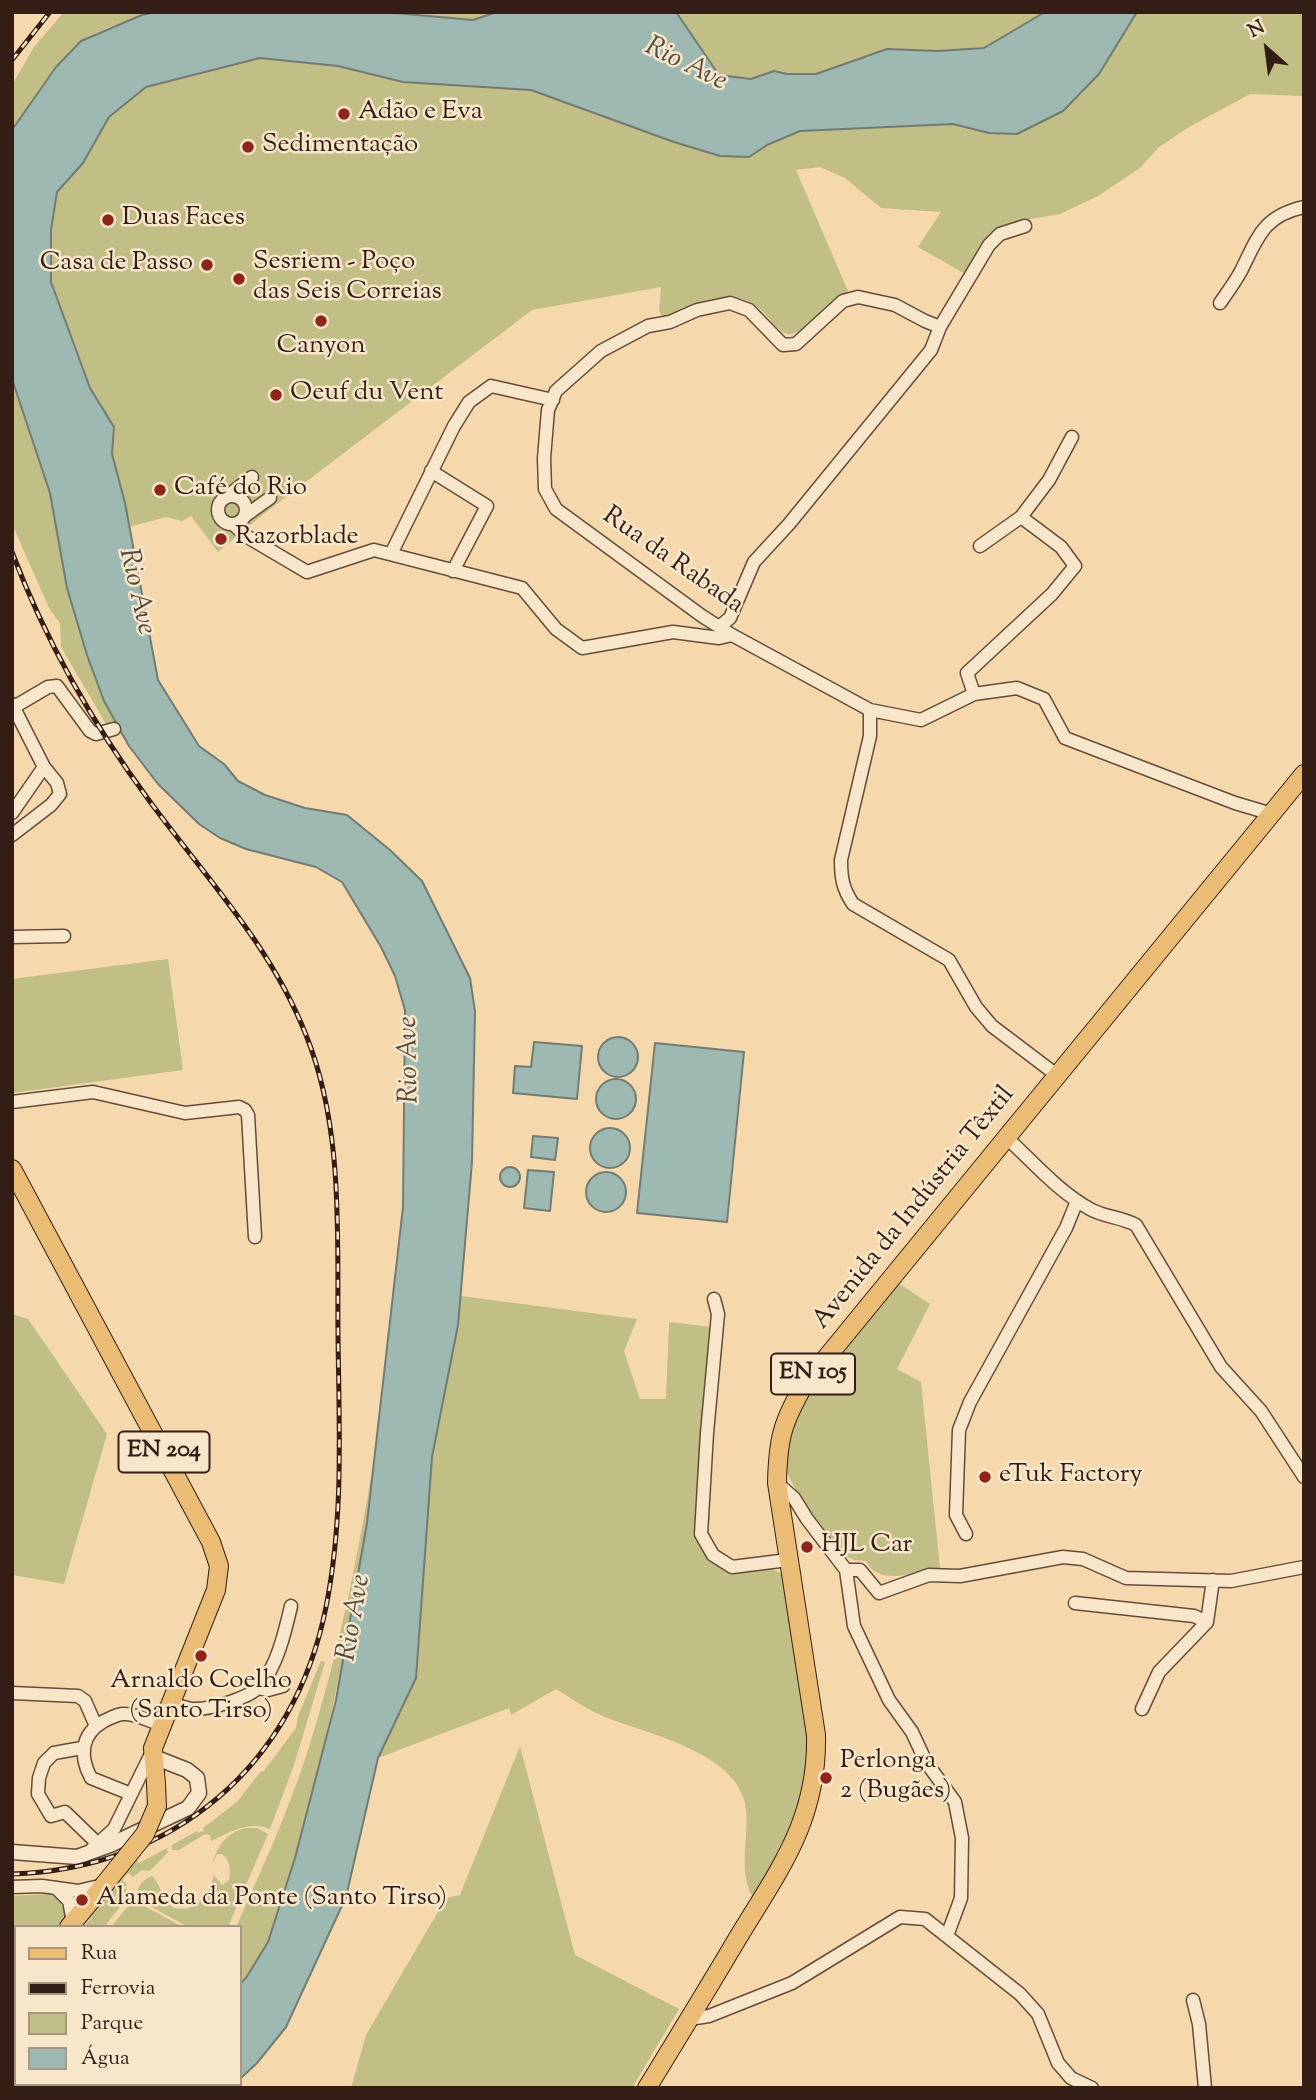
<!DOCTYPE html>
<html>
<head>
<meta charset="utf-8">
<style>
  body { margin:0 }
  #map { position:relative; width:1316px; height:2100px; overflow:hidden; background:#f5d9ad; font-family:"Sorts Mill Goudy",serif }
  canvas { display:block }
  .frame { position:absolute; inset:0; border:14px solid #331d15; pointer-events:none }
  .legend { position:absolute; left:14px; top:1925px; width:228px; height:161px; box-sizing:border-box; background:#f8e6ca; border:2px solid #a99682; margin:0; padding:9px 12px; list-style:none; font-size:21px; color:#331d15 }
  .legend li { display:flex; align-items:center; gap:14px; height:35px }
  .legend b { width:35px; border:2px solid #a99682 }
  .north { position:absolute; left:1232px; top:14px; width:70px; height:70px; -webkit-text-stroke:5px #f8e6ca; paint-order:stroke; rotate:332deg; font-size:19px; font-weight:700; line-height:28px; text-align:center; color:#331d15 }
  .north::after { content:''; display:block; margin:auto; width:24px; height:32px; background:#331d15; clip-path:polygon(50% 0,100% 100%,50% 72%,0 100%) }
</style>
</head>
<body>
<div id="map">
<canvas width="1316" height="2100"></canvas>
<div class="frame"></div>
<ul class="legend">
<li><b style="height:9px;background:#eabc76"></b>Rua</li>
<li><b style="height:9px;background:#331d15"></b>Ferrovia</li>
<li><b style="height:19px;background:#c1be86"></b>Parque</li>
<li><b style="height:19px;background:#9db9b1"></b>Água</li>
</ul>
<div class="north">N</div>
</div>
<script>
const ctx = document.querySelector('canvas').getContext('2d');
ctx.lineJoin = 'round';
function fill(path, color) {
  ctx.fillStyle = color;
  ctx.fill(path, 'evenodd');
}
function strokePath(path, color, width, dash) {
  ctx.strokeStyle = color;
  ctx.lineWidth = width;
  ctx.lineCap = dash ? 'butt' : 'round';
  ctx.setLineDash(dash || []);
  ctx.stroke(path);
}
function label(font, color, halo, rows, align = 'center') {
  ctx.font = font + ' "Sorts Mill Goudy",serif';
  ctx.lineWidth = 5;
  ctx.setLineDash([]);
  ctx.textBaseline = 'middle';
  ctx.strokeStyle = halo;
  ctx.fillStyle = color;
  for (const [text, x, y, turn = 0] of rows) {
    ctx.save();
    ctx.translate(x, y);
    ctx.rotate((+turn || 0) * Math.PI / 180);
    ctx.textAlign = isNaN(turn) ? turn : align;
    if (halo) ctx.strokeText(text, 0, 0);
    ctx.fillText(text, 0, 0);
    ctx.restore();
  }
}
const green = new Path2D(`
  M64,12H156C138,16 92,32 79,43C51,66 33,101 12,130V85L34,47Z
  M383,12H497L473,20Z
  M676,12H1045L984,48L938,51L887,49L816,74H787L774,71L751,79L720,75Z
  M1137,12H1304V96L1250,94L1189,127L1159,147L1140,168L1098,196L1060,214L1025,220L1001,230L965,274L918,247L941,212L881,208L845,178L820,167L796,170L848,291C836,301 802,337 787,334C777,331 770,318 763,312C735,283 694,304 663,318L659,311L661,287L532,310L261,516L218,552L191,516L182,521L166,517L129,527L112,454L114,427L90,388L51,282V230L57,192L83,163L109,117L146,87L260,58L338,66L403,82L531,90L674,142L749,157L767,145L800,131L953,124L989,133L1017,134L1127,30Z
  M12,379L50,493L67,588L87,655L104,701L129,746L119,732L106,724L61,647L60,623L50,610L12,524Z
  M168,959L183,1070L12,1093V979Z
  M898,1283L930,1304L897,1369L921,1382L940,1568C919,1572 877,1587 866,1561L854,1560L844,1555L800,1498L783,1465L786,1444L806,1395Z
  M461,1296L637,1319L624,1351L640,1399H666L669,1322L711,1327L696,1530C702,1559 724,1563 752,1568C766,1571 770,1566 784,1575L811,1744L807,1783L796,1823L753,1898C734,1865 756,1822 741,1792C722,1751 651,1734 613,1720C592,1713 574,1700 556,1689L511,1715L509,1708L378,1758L416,1678L432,1457L458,1325Z
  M12,1314L28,1319L107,1434L64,1584L12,1575Z
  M373,1465C362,1583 336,1699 307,1813C294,1862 277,1949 240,1984V1927H236C262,1869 289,1810 308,1750C338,1656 357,1561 373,1465Z
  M321,1661L325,1662L294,1765L270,1829C249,1821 232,1831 211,1841L210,1835L205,1834L179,1850H172V1845L197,1831L198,1833L204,1831L203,1828L237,1802L261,1771L263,1772L296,1728L298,1716Z
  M520,1746L575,1955L679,2009L632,2088H351L366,2035L446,1898L460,1895Z
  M246,1828H257L268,1834L228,1927H188L141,1901L137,1892C139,1884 144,1879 152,1876C162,1886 161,1900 174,1908C197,1913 209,1895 214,1875L222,1885L229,1880C231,1870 230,1860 222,1854H217L212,1864C218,1845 226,1833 246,1828Z
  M167,1848L168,1852L150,1871L142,1870L133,1877L128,1873L122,1880L127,1884L115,1897L109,1896L108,1892L135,1857L139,1863Z
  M127,1887L123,1903L104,1927H84L106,1898L115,1899Z
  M49,1894L59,1899L65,1914L59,1927H17L12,1924V1896Z
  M133,1900L183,1927H111Z`);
const water = new Path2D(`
  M156,12H383L473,20L497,12H676L719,75L751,79L774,71L787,74H816L887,49L938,51L984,48L1045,12H1137L1099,74L1063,111L1017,134L989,133L953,124L800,131L767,145L749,157L720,156L674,142L531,90L403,82L338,66L260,58L146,87L109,117L83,163L57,192L51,230V282L90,388L114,427L112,454L125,503L158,680L199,746L224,764L238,781L265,795L305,808L347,815L390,850L422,881L470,978L475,1011L472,1162L458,1325L432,1457L416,1678L378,1758L346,1897L286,2027L257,2063L240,2079V1984L246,1978L268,1942L295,1858L336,1700L367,1523L403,1207L405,1010L395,976L381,947L342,882L316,867L246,849L220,838L199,824L158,784L129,746L104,701L87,655L67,588L50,493L12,379V130L56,67L81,41L142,15Z
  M598 1057a20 20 0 1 1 40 0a20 20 0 1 1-40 0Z
  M534,1042L582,1046L577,1099L513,1093L515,1066L531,1067Z
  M655,1043L744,1052L727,1222L637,1213Z
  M596 1099a20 20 0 1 1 40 0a20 20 0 1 1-40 0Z
  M590 1148a20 20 0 1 1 40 0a20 20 0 1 1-40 0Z
  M533,1136L558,1138L555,1160L531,1157Z
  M500 1177a10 10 0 1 1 20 0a10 10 0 1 1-20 0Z
  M528,1170L554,1172L550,1211L524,1208Z
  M586 1192a20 20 0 1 1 40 0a20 20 0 1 1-40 0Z
  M12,2007H16V2084H233L229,2088H12Z`);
const minor = new Path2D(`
  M1220,303C1227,293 1235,282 1241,271C1258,237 1263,216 1304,207
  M940,327L925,321L895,305L858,297L843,301L796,344L783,345L749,310L730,303L697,310L670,322L648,326L601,351L556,391L548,410L544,458L545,489L556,509L702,616L732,635L870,710L921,720L974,694L1017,688L1044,699L1065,738L1235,803L1272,814
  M431,471L487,506L453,571
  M218 510a14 14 0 1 1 28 0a14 14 0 1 1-28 0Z
  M225,498L252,477
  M245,516L270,498
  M233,524L246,536L307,572L374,550L522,588L556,629L582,648L673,632L719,638L732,635
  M980,546L1021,517L1049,480L1072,437
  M391,554L454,426L469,402L491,386L553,400
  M720,626L730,618L754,562L789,524L931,350L940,327L989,245L1000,234L1025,226
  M974,694L967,673L1052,594L1075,566L1061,547L1021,517
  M12,704L44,767L57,783L60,794L51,805L12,835
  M14,707L48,687L57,686L90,731L96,734L114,729
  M870,710V736L841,860C841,879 843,889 853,904L949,960L976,1007L992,1026L1058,1076
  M12,813L44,767
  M12,937L64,936
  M12,1102L93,1092L185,1113L239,1107L245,1110L248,1115L255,1237
  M1007,1138C1033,1162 1059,1192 1090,1209C1104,1217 1121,1217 1136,1225L1221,1367L1261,1411L1304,1477
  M714,1299L718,1314L707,1433L701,1534L713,1555L732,1567L788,1560
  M777,1483L794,1498L807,1519L846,1570L854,1626L889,1700L912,1732L926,1762L955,1802L962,1838L961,1898L947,1936
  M966,1534L956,1515L959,1430L970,1402L1066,1228L1077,1201
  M846,1570H860L879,1593L929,1575L960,1576L1063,1557L1083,1559L1126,1578L1231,1581L1304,1567
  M1075,1603L1194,1616L1207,1622
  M258,1688L268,1690L283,1686
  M12,1693L78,1696L85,1701L96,1726
  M171,1704C178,1705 185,1708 192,1709C209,1710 247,1699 259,1687C277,1667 285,1632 291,1606
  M1142,1709L1159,1672L1207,1622L1213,1580
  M82,1748L54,1753L44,1763L39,1778L38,1794L51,1816L65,1812L98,1844
  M131,1794L91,1778C79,1756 81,1734 104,1721C111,1718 118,1713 125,1714C137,1714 151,1722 163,1725
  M92,1849L114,1829L153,1750
  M12,1887L42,1886L78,1891L104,1885
  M56,1888L69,1901L73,1922
  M1193,2000L1199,2024L1205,2088
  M689,2019L709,2016L792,1983L900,1917L925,1919L1020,1994L1038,2014L1058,2063L1071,2078L1092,2088`);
const tertiary = new Path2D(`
  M12,1852L77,1857L110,1845L188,1808L199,1793L197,1778L187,1770L154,1757`);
const primary = new Path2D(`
  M12,1169L211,1542L219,1566L216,1590L153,1748L156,1784
  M69,1927L104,1885
  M12,1996L16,1992
  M647,2088C677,2039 707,1990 736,1941C778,1871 818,1821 816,1735L777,1483C778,1439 782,1423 804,1385L1304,774`);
const rail = new Path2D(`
  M12,60L50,12
  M12,552C46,642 94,726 151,803C207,879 271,946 306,1035C344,1129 337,1236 338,1335C339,1426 344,1518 326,1607C295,1765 173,1869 12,1874`);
const primaryBridge = new Path2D(`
  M104,1885L145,1834L157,1806L156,1784`);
const markers = [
  [344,114,7,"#8f2418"],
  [248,147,7,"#8f2418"],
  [108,220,7,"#8f2418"],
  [207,265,7,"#8f2418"],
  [239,279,7,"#8f2418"],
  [321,321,7,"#8f2418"],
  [276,395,7,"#8f2418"],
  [160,490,7,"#8f2418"],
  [221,539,7,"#8f2418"],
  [985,1477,7,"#8f2418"],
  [807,1547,7,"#8f2418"],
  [201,1656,7,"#8f2418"],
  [826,1778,7,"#8f2418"],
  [82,1900,7,"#8f2418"]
];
const shields = [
  [813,1374,84],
  [164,1452,91]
];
const shieldNames = [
  ["EN 105",813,1374],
  ["EN 204",164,1452]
];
const poiNames = [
  ["Adão e Eva",358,114],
  ["Sedimentação",262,147],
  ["Duas Faces",122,220],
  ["Sesriem - Poço",253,264],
  ["das Seis Correias",253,294],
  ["Casa de Passo",193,265,"right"],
  ["Canyon",321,348,"center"],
  ["Oeuf du Vent",290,395],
  ["Café do Rio",174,490],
  ["Razorblade",235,539],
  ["eTuk Factory",999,1477],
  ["HJL Car",821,1547],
  ["Arnaldo Coelho",201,1683,"center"],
  ["(Santo Tirso)",201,1713,"center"],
  ["Perlonga",840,1763],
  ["2 (Bugães)",840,1793],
  ["Alameda da Ponte (Santo Tirso)",96,1900]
];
const streetNames = [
  ["Rua da Rabada",672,562,35],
  ["Avenida da Indústria Têxtil",915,1209,-51]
];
const waterNames = [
  ["Rio Ave",685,66,26],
  ["Rio Ave",135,592,77],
  ["Rio Ave",411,1060,-91],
  ["Rio Ave",356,1618,-80]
];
fill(green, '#c1be86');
fill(water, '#9db9b1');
strokePath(water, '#737b73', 2);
strokePath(minor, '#644c3b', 15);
strokePath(tertiary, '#644c3b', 17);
strokePath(primary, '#331d15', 20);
strokePath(minor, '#f8e6ca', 12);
strokePath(tertiary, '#f8e6ca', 14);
strokePath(primary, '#eabc76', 18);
strokePath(rail, '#331d15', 5);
strokePath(rail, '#f8e6ca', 2.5, [8]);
strokePath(primaryBridge, '#331d15', 20, []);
strokePath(primaryBridge, '#eabc76', 18);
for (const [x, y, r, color] of markers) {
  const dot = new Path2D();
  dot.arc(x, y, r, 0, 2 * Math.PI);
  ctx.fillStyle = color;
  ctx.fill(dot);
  strokePath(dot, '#f8e6ca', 2.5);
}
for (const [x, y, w] of shields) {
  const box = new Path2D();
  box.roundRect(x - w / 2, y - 20.5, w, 41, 5);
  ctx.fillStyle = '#f8e6ca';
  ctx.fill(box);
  strokePath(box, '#331d15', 2);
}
label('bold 24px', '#331d15', null, shieldNames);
label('26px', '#331d15', '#f8e6ca', poiNames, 'left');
label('26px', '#331d15', '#f8e6ca', streetNames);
label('italic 28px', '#534c44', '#f8e6ca', waterNames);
</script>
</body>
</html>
